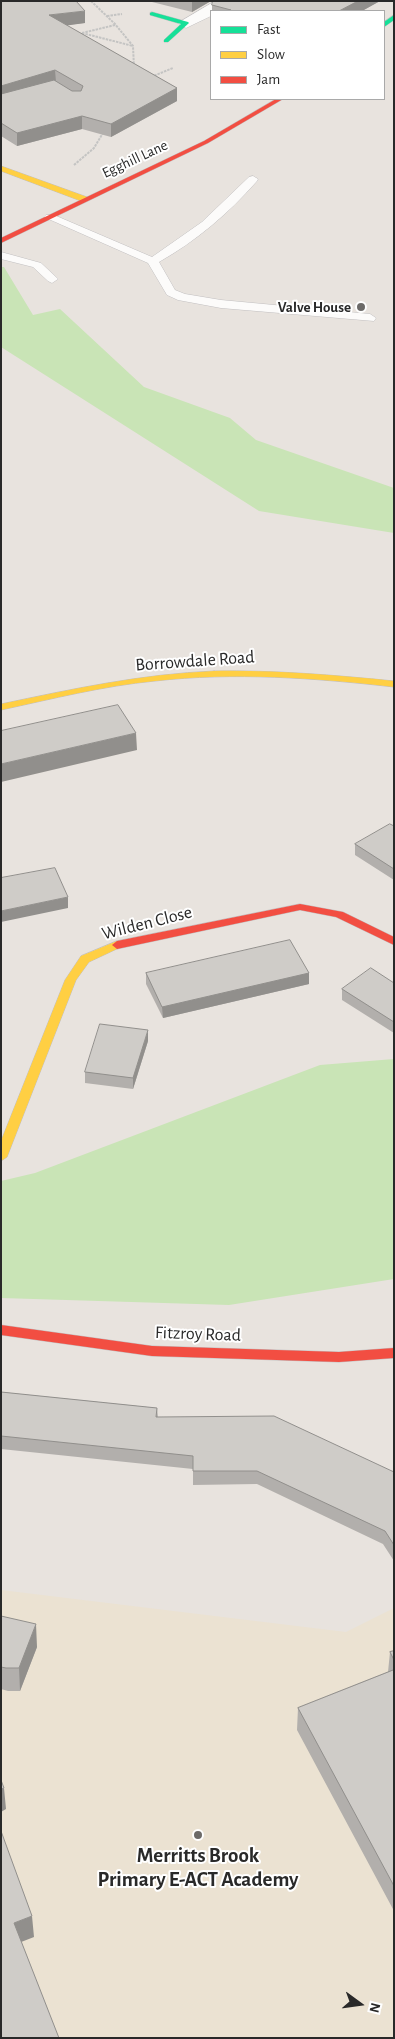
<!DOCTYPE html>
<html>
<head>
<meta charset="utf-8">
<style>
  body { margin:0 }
  #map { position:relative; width:395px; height:2039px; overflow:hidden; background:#e8e3de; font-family:"Alegreya Sans",sans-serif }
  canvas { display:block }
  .frame { position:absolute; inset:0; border:2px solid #292929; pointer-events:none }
  .legend { position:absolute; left:210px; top:10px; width:175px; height:90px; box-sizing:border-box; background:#fff; border:1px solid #a9a9a9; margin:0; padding:6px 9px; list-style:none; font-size:15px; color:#292929 }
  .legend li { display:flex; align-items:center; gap:10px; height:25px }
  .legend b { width:25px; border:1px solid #a9a9a9 }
  .north { position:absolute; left:335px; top:1979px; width:50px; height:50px; -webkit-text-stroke:4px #fff; paint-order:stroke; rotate:104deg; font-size:14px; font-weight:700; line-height:20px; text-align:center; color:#292929 }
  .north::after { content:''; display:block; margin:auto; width:18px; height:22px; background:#292929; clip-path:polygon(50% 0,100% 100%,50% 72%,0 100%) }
</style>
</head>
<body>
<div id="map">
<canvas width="395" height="2039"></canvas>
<div class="frame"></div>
<ul class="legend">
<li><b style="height:6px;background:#16e098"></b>Fast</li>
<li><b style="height:6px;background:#ffcf43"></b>Slow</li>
<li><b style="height:6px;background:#f24e42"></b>Jam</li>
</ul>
<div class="north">N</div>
</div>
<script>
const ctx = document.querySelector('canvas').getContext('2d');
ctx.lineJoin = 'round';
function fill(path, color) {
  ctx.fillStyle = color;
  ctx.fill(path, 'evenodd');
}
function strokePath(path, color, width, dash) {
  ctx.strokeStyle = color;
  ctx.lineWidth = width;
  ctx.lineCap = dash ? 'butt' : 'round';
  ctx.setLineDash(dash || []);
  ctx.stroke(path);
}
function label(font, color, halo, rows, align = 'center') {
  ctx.font = font + ' "Alegreya Sans",sans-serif';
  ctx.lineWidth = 4;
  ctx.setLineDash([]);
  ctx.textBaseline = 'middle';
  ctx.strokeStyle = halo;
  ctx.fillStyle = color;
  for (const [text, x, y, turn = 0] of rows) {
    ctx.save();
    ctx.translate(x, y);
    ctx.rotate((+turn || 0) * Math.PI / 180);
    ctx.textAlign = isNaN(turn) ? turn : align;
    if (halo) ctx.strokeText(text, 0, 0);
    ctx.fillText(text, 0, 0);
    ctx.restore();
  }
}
const education = new Path2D(`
  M1,1590L346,1632L394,1608V2038H1Z`);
const green = new Path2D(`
  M1,267H4L33,315L60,309L144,387L230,418L256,440L394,488V533L259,511L1,347Z
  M394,1059V1279L229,1305L1,1298V1181L35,1173L320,1065Z`);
const path = new Path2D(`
  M91,1L115,24L133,46L134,68
  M107,16L122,14
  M82,33L133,46
  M82,33L115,25
  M151,77L173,68
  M74,165L94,148L103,133`);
const lane = new Path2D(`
  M253,176L258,179L257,181C228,214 196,241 159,262L175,290L185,294L221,300L370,314L376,318L374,321L221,308L178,300L167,295L148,263L44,217L46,215H54L152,257L202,222L249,177Z
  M1,252L41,263L58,279L52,283L48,281L33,267L1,259Z`);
const street = new Path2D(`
  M215,1H234L219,11H211V16L186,28L178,23Z`);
const fast = new Path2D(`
  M152,12L188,22L189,23L168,42H164V40L181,24L150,15V13Z
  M394,15V20L384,27V22Z`);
const slow = new Path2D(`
  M1,166L87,197L88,199L81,201L1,171Z
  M214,671C274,670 334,675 394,681V687C314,678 234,672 155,681C103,686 52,699 1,710V704C72,689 142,674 214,671Z
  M117,941L121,943L122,945L121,947L89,962L76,980L7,1157L1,1161V1141L65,980L81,956Z`);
const jam = new Path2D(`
  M276,99H283L208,143L1,243V238L204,141Z
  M300,904L343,912L394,937V945L336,917L300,910L117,949L112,945L117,941Z
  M1,1325L152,1346L339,1352L394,1348V1358L339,1362L152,1356L1,1335Z`);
const wall = new Path2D(`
  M1,1L85,23L66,25L177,88V101L111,137L82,129L17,146L1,136Z
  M148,1H211L192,12Z
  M380,1L362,11H212V5Z
  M394,826V880L355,855V844Z
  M146,973H309V984L163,1018L146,984Z
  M394,983V1033L342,1000V989Z
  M148,1041L133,1089L85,1083V1072Z
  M1,1392L157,1408L158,1417L394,1472V1561L383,1544L257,1484L193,1485V1469L1,1449Z
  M1,1616L37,1647L20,1691H8L1,1689Z
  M394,1651V1911L297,1730L298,1708L388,1672L390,1652Z`);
const shadedWall = new Path2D(`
  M192,1H211L192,12Z
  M358,1H380L362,11H339Z
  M85,11V23L49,28V15Z
  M55,70L56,82L1,98V86Z
  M177,88V101L111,137V124Z
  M82,116V129L17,146V133Z
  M136,733L137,750L1,782V764Z
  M68,897V908L1,922V911Z
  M309,973V984L163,1018L162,1007Z
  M148,1030V1041L133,1089V1078Z
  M36,1624L37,1647L20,1691L19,1668Z
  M4,1788L6,1809L1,1812V1789Z
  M32,1916L34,1937L16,1944L14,1923Z`);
const building = new Path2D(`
  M1,1H76L85,11L49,15L177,88L111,124L82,116L17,133L1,123V94L54,80L72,91H81L83,86L55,70L1,86Z
  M213,1H358L339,11H228L231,10L212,5Z
  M118,705L136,733L1,764V731Z
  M390,824L394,826V869L355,844Z
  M55,868L68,897L1,911V878Z
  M290,940L309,973L162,1007L146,973Z
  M371,968L394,983V1022L342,989Z
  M100,1024L148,1030L133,1078L85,1072Z
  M1,1392L157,1408L156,1417L274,1416L394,1472V1545L385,1531L257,1471H193V1456L1,1436Z
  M1,1616L36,1624L19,1668H6L1,1667Z
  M394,1651V1660L390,1652Z
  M394,1670V1886L298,1708Z
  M1,1780L4,1788L1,1789Z
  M1,1831L32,1916L14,1923L59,2038H1Z`);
const markers = [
  [361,307,5,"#6c6a68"],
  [198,1835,5,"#6c6a68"]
];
const farStreetnames = [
  ["Egghill Lane",135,159,-25]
];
const farPoinames = [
  ["Valve House",351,307]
];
const streetNames = [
  ["Borrowdale Road",195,661,-4],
  ["Wilden Close",147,923,-14],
  ["Fitzroy Road",198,1334,2]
];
const nearPoinames = [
  ["Merritts Brook",198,1856],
  ["Primary E-ACT Academy",198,1880]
];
fill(education, '#ebe2d2');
fill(green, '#c9e4b6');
strokePath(lane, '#c1bfc0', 1);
strokePath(street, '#c1bfc0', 1);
strokePath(fast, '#c1bfc0', 1);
strokePath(slow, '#c1bfc0', 1);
strokePath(jam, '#c1bfc0', 1);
strokePath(path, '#c4c4c3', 2, [2.5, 1]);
fill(lane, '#fcfbfa');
fill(street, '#fcfbfa');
fill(fast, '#16e098');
fill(slow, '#ffcf43');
fill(jam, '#f24e42');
fill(wall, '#b2afac');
fill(shadedWall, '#918f8c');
fill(building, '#cfccc8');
strokePath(building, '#918f8c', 1);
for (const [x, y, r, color] of markers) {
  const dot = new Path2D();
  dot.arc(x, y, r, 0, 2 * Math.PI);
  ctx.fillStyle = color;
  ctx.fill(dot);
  strokePath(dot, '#fff', 2);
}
label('15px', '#292929', '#fff', farStreetnames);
label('bold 15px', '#292929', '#fff', farPoinames, 'right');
label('18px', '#292929', '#fff', streetNames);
label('bold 21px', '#292929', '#fff', nearPoinames);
</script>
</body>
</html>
